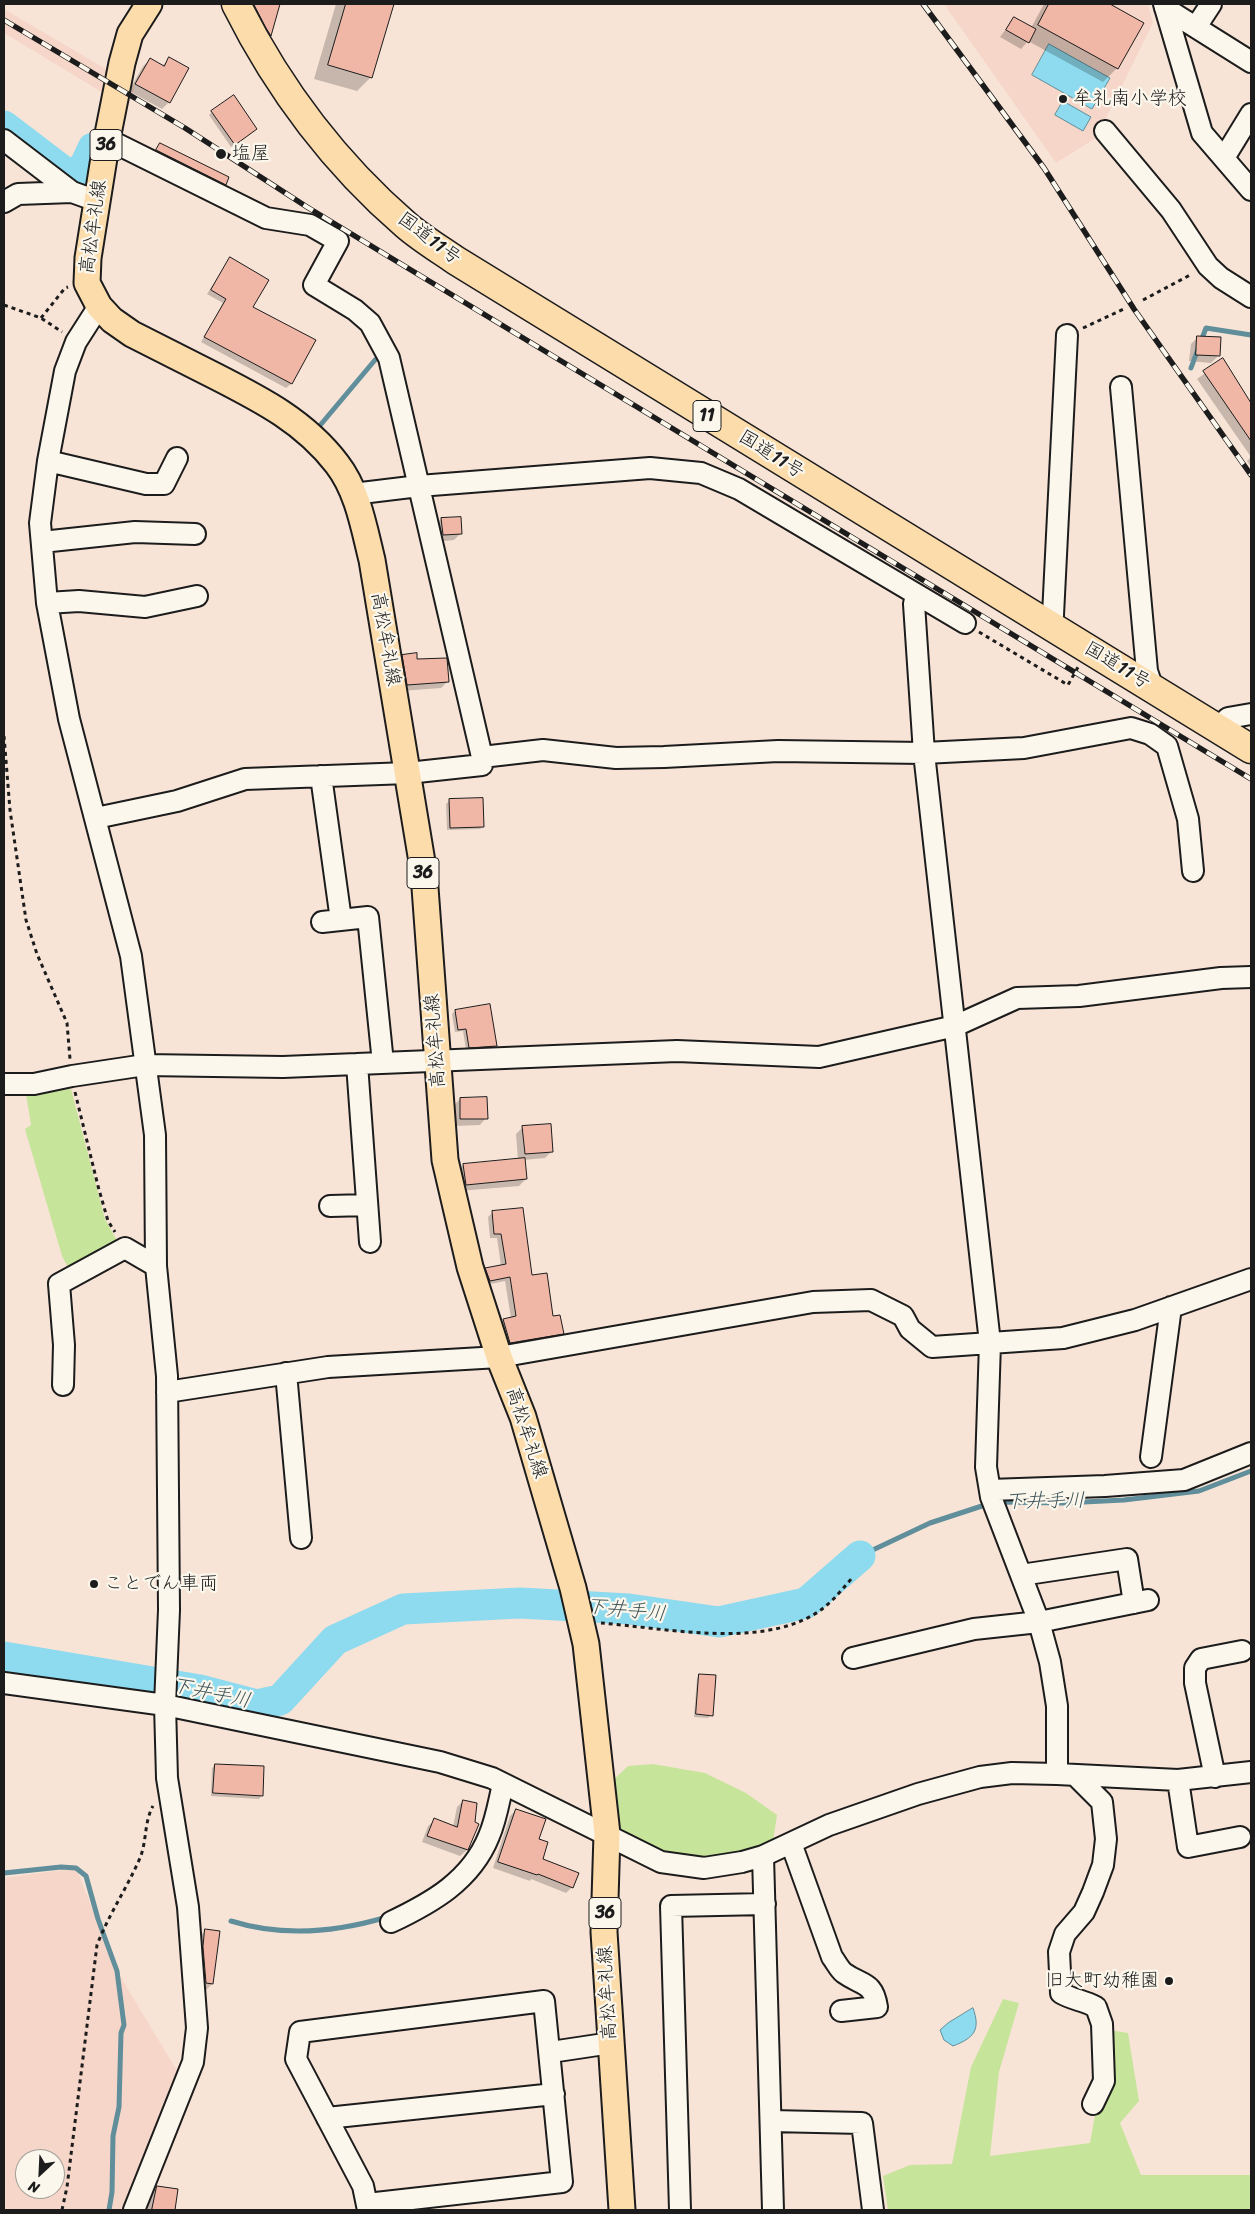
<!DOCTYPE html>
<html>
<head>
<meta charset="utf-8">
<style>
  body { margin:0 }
  #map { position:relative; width:1255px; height:2214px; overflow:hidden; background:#f8e4d7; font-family:Sriracha,sans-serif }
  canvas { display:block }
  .frame { position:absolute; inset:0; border:5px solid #1c1c1c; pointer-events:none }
  .north { position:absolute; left:15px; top:2149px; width:50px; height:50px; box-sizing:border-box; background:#fbf7ec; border:1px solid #a29f99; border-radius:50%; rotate:205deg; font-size:14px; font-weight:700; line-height:20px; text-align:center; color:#1c1c1c }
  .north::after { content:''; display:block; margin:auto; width:18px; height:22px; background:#1c1c1c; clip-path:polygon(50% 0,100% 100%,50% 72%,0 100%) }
</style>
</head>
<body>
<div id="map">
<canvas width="1255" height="2214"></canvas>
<div class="frame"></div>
<div class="north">N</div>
</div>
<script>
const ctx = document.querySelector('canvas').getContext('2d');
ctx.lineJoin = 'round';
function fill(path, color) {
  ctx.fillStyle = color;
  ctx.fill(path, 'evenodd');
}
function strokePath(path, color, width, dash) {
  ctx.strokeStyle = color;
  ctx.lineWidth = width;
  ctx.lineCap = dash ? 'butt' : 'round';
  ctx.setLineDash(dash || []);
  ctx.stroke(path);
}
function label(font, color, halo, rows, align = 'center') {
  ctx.font = font + ' Sriracha,"Klee One",sans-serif';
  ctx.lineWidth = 4.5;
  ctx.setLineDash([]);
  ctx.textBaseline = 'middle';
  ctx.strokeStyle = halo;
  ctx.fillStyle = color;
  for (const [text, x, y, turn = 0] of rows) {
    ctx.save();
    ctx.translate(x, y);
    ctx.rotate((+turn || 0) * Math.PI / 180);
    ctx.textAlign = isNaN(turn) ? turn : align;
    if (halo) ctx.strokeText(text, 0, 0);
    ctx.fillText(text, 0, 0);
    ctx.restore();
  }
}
const built = new Path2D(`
  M944,4H1148L1153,23L1096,138L1056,163Z
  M4,9L135,86L128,108L4,33Z
  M76,1868L117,1971L182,2079L131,2210H4V1878ZM25,2159H55V2189H25Z`);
const green = new Path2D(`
  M25,1088L40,1092L71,1089L105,1219L121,1248L71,1273L62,1256L25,1129L31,1125Z
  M653,1764L705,1773L746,1793L777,1815L772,1848L701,1865L661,1857L622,1833L609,1784L628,1766Z
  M1003,1999L1019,2003L999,2072L990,2156L1090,2143L1110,2030L1128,2033L1139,2101L1120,2123L1141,2175H1251V2210H888L883,2176L910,2165L952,2164L971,2067Z`);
const water = new Path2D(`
  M1049,44L1110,78L1092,109L1032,75Z
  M1063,101L1091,117L1083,131L1055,115Z
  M973,2008C981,2030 974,2038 953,2046L944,2040L940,2030L948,2023Z`);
const shadow = new Path2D(`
  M242,4H279L270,35L263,41Z
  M336,4H393L371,77L357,91L314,79Z
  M1044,4H1107L1142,23L1117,68L1103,82L1028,41L1021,49L1000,37L1014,18L1031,28Z
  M169,59L187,69L169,102L162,109L129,91L143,66L150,60L162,66Z
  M212,112L253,132L231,147L209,115Z
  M161,144L225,184L219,190L151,156Z
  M230,258L252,307L314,341L291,384L286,388L201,342L223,303L207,294Z
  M1198,337L1218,356L1211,363L1189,361L1191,344Z
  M1223,360L1251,405V467L1247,461L1251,457L1197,379Z
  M441,519L461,533L454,540L436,542L435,526Z
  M403,656L416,660L448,681L441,688L401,691L396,663Z
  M450,800L483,826L480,829L447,830L446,804Z
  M455,1011L495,1046L492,1049L466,1050L463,1031L455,1032L452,1014Z
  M460,1099L486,1118L480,1125L454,1126L453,1106Z
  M523,1127L552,1151L545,1158L523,1160L526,1179L519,1186L459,1191L456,1172L463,1165L518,1160L516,1134Z
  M493,1212L563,1333L558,1338L505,1347L499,1325L504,1320L511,1318L505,1281L485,1285L481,1273L486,1269L501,1266L497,1238H490L488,1217Z
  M700,1675L711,1715L708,1718L694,1717L697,1678Z
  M215,1765L262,1795L259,1799L211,1796L212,1768Z
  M463,1801L473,1823L478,1824L467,1850L460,1856L422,1842L428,1826L435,1820L453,1827L457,1807Z
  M516,1810L538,1840L541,1859L572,1887L566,1893L531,1879L530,1881L493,1868L510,1816Z
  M206,1930L219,1932L212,1984L205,1991L199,1990V1937Z
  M157,2187L176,2190L174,2210H147L150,2194Z`);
const stream = new Path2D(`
  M1201,341L1206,328L1251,335
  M1191,368L1198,349
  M317,429L375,360
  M996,1502L1063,1503L1124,1500L1199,1491L1251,1471
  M860,1556L930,1523L988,1504
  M4,1873L61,1867L76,1868L86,1876L98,1919L117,1971L124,2025L121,2033L119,2107L113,2136L112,2192L109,2210
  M231,1921C282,1937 337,1932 387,1917`);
const river = new Path2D(`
  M4,126L67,174L77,173L85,165L93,148
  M4,1657L200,1690L257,1705L280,1700L335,1640L403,1609L520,1603L629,1609L719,1622L806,1603L860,1556`);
const building = new Path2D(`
  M254,4H280L271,36L266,28Z
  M346,4H394L372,78L328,65Z
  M1049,4H1110L1144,23L1118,69L1038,25Z
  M1014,17L1036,29L1029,43L1006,30Z
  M169,57L189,68L170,103L135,84L150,58L164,66Z
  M234,95L257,129L235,145L211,111Z
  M160,143L229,177L226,185L156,150Z
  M230,257L269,280L253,307L316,340L292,384L204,337L226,299L211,290Z
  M1197,336L1221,337L1220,356L1196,355Z
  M1223,358L1251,403V441L1203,371Z
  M461,517L462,534L443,535L441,518Z
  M417,653V659L447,658L449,682L407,685L402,655Z
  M483,798L484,827L450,828L449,799Z
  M490,1004L497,1046L469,1048L466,1029L458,1030L455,1010Z
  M487,1097L488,1119H460V1098Z
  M551,1124L553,1152L525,1154L522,1126Z
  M525,1158L527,1179L466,1185L463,1164Z
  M523,1208L532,1275L547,1273L553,1316L560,1315L564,1334L510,1343L503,1319L516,1316L510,1277L490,1281L485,1268L506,1264L501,1234H494L492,1211Z
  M699,1674L716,1675L713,1716L696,1714Z
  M215,1764L264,1766L263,1796L213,1793Z
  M463,1800L477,1803L475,1822L479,1824L468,1850L427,1836L434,1818L457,1827Z
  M516,1809L546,1819L539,1839L548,1842L543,1859L579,1873L573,1888L538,1874L537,1875L498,1862Z
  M205,1929L220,1931L213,1984L206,1983L203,1947Z
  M157,2186L178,2189L175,2210H152Z`);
const path = new Path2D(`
  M1143,300L1192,274
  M4,305L41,318L62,332
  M41,318L65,288L68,287
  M1083,328L1126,308
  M979,632L1068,685L1078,667
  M4,736L10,810L26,920L37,954L67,1023L70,1059
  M75,1092L98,1186L108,1221L115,1232
  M601,1623C664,1628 756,1648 813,1615C829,1606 840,1592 852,1578
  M62,2210L67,2187L97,1945C109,1914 127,1888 140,1858C147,1841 144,1822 153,1806`);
const minor = new Path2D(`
  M1164,4L1202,133L1251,190
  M1165,8L1251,62
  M1196,27L1211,4
  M1105,131L1171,210L1208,266L1221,278L1251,297
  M107,139L266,218L310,225L338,241L314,285L355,310L370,323L389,358L482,757
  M4,140L72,192L97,201
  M1224,158L1251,114
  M4,202L18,194L72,192
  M99,306L76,342L65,371L48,461L40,523L47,603L69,719L131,956L155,1135L156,1266L167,1376L169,1610L165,1705L167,1778L188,1907L197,2028L193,2062L134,2210
  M1121,387L1147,671L1153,689
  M48,461L146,484H164L177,458
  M353,494L419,486L650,468L701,473L739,489L965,623
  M42,542L135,532L195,534
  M916,595L914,604L924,753L990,1343L986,1467L991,1497L1039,1622L1050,1662L1057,1706V1774
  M47,603L79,601L145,607L197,596
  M1050,626L1053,615L1067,335
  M1218,728L1228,718L1251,714
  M321,776L341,920
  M96,818L177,801L245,779L408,773L482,765V757L543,750L616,758L664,757L778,751L924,753L1024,748L1131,728L1150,734L1167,746L1188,819L1193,871
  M322,922L368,917L383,1063
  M357,1064L370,1242
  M4,1084H34L72,1076L145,1065L283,1067L677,1051L819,1057L955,1026L1017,998L1079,996L1221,978L1251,977
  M330,1206L367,1205
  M286,1373L301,1538
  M63,1385L64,1345L59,1284L125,1248L156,1266
  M167,1392L328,1367L499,1357L813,1302L871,1300L903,1316L910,1329L932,1347L1063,1338L1135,1320L1251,1279
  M1151,1457L1171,1307
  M990,1490L1105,1486L1184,1480L1251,1453
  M1021,1575L1127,1559L1134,1603
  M853,1658L974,1629L1039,1622L1148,1600
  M4,1683L165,1705L440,1762L492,1778L661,1862L704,1868L742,1862L763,1856L829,1825L918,1794L980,1777L1012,1773L1057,1774L1178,1780L1251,1772
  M1075,1775L1102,1802L1106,1839L1103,1865L1093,1892L1084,1912L1065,1934L1059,1952L1061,1993C1073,2000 1083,2000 1096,2007L1102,2024L1104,2081L1093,2104
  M1215,1777L1195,1683V1668L1201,1659L1242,1651
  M1178,1780L1188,1847L1240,1837
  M791,1843L832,1957C836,1962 839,1969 844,1973C862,1986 873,1981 877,2007L841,2011
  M763,1856L773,2210
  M391,1922C431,1903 471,1881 489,1836C496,1820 499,1801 503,1784
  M551,2052L611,2043
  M327,2118L554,2094
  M771,2121L862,2123L873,2210
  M367,2204L562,2182L544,2001L300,2032L296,2059L363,2186L368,2210
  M680,2210L671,1906L765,1904`);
const major = new Path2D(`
  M149,4L130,34L122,63L107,139L88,258L87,283L99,306L112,320L132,334C160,348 189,363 217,377C262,400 305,422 337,464C358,491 364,528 372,560L424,874L445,1160L470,1267L499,1357L523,1417L573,1588L586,1644L607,1834L604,1932L622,2210`);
const highway = new Path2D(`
  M236,4C279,90 333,162 406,225C421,238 439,249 455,260L1251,749`);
const rail = new Path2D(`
  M923,4L1044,168L1134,309L1251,475
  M4,20L185,128L307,207L1251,779`);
const markers = [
  [1063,99,5,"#1c1c1c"],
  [221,154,6,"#1c1c1c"],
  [94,1584,5,"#1c1c1c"],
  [1169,1981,5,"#1c1c1c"]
];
const shields = [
  [106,145,32],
  [707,416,28],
  [423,873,32],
  [605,1913,32]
];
const shieldNames = [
  ["36",106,145],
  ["11",707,416],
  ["36",423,873],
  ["36",605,1913]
];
const poiNames = [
  ["牟礼南小学校",1073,99],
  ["塩屋",232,154],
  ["ことでん車両",104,1584],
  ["旧大町幼稚園",1159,1981,"right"]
];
const streetNames = [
  ["高松牟礼線",94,227,-82],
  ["国道11号",429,239,37],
  ["国道11号",771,455,32],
  ["高松牟礼線",385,639,80],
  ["国道11号",1117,666,31],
  ["高松牟礼線",436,1041,-94],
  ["高松牟礼線",526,1433,72],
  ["高松牟礼線",608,1993,-93]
];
const waterNames = [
  ["下井手川",1045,1502,-1],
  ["下井手川",626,1611,6],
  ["下井手川",211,1694,12]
];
fill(built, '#f6d6c9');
fill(green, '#c7e49b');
fill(water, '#8edaee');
strokePath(water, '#608e9a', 1);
fill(shadow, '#0003');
strokePath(stream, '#608e9a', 5);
strokePath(river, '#8edaee', 31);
fill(building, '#f0b7a7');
strokePath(building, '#1c1c1c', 1);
strokePath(minor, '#1c1c1c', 24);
strokePath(major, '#1c1c1c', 29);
strokePath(highway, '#1c1c1c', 31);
strokePath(path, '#1c1c1c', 3, [4, 4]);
strokePath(minor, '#fbf7ec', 20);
strokePath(major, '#fddcac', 25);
strokePath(highway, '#fddcac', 28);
strokePath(rail, '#1c1c1c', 5.5);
strokePath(rail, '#fbf7ec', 4, [11]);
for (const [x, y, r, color] of markers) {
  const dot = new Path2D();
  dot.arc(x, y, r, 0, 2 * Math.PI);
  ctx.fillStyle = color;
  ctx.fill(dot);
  strokePath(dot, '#fbf7ec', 2);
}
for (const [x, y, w] of shields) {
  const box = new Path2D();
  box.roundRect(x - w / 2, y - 15.5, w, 31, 4);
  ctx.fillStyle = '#fbf7ec';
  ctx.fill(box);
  strokePath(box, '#1c1c1c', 1);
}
label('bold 18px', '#1c1c1c', null, shieldNames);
label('19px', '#1c1c1c', '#fbf7ec', poiNames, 'left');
label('19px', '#1c1c1c', '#fbf7ec', streetNames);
label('italic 20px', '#3e555b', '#fbf7ec', waterNames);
</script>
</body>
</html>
